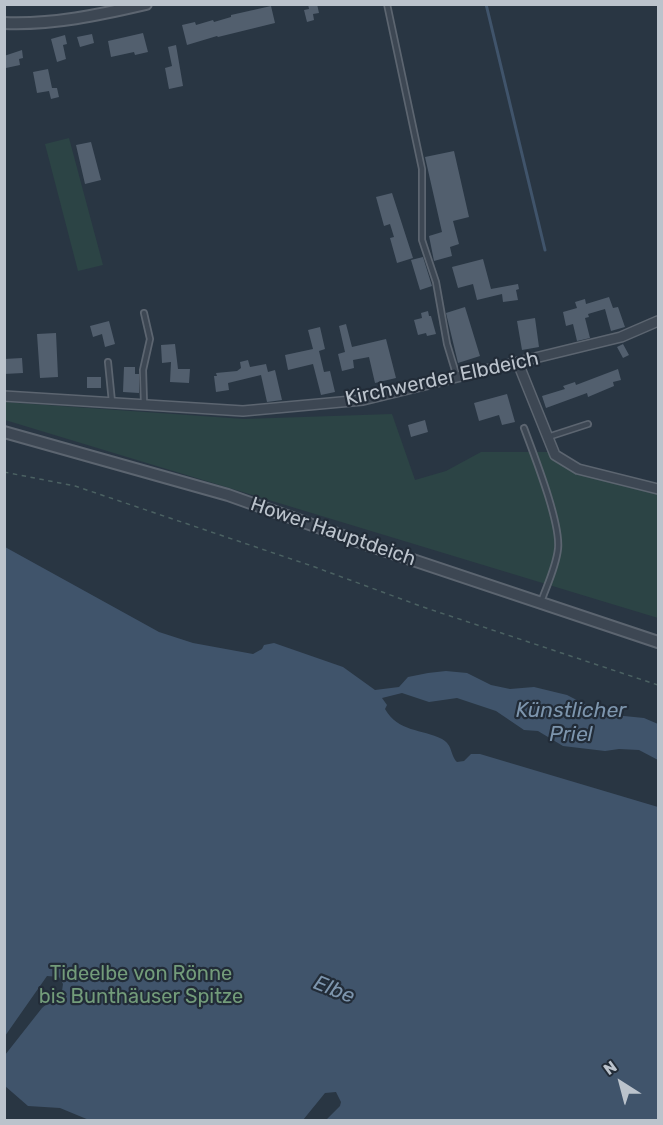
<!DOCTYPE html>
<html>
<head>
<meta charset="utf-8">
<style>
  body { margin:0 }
  #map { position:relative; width:663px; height:1125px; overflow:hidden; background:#293643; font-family:Rubik,sans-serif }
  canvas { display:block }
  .frame { position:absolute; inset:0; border:6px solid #bbc3cc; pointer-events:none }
  .north { position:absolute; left:591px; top:1053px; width:60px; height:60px; -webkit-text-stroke:4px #222c38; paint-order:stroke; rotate:324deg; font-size:16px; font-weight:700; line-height:24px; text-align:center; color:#bbc3cc }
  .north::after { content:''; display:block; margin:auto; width:21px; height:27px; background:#bbc3cc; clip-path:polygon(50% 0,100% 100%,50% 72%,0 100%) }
</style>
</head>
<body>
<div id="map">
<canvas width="663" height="1125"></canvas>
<div class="frame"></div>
<div class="north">N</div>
</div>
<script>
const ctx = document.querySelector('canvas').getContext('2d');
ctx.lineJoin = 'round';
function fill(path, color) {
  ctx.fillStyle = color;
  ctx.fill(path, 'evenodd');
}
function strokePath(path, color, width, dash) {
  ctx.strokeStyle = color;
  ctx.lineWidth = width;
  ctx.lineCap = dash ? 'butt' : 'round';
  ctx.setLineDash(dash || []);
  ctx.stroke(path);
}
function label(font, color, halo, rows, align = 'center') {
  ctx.font = font + ' Rubik,sans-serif';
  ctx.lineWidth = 4.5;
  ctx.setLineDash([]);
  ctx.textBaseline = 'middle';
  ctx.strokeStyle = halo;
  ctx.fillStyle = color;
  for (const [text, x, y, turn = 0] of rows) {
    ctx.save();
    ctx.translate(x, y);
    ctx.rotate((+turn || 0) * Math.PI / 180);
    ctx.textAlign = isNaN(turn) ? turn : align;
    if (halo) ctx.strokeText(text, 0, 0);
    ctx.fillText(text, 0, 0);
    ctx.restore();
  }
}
const green = new Path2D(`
  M69,138L103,265L78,271L45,144Z
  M4,402L244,419L392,414L415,480L446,471L481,452H551L579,467L658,485V618L5,420Z`);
const water = new Path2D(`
  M5,547L159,632L193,643L253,654L262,649L264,645L274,643L343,667L375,690L399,687L408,677L428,673L446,671L467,673L491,685L510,689L534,687L567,695L604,714L644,718L658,724V760L639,750L619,749L605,751L563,746L538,731L524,730L496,711L457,698L429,702L402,693L382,698L387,705L385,709C398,732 422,729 442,739C453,745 450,755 457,762L464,761L471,754H480L658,807V1120H326L340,1106L341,1102L336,1092L325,1093L303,1120H89L60,1108L28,1106L5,1086V1055L42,1008L62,991L63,984L59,977L47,976L5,1036Z`);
const stream = new Path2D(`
  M486,4L545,250`);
const building = new Path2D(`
  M308,4H317L319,13L313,14L314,20L307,22L304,10L309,9Z
  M271,6L275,23L218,37L217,36L187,45L182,25L195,22L196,25L213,20L214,22L231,17V15Z
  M143,33L148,52L135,55L134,52L111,57L108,41Z
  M92,34L94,43L80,47L77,37Z
  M65,35L67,44L63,45L66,59L57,62L51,39Z
  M176,45L183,86L169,89L165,68L172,66L168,47Z
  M22,50L23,58L19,59L20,65L6,68L4,56Z
  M48,69L52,88H57L59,97L51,99L49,91L37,93L33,72Z
  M91,142L101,180L85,184L76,145Z
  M454,151L469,217L453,221L459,244L450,247L452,256L434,261L429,236L442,232L425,157Z
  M392,193L413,258L397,263L390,238L394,237L390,224L384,226L376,197Z
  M423,257L432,286L420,290L411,260Z
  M483,259L491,289L518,284L519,289L516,290L518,300L503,302L502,294L477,300L473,284L458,288L452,267Z
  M609,297L613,308L618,307L625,327L611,331L605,309L588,314L589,317L585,318L590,338L577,341L573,324L566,326L563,312L577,308L575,302L585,299L586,304Z
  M465,307L480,356L458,363L446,313Z
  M428,311L429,316H431L436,334L427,336L426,333L418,335L414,320L422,318L421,313Z
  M535,318L539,347L522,350L517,321Z
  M109,321L115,344L105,347L102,334L93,337L90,326Z
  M346,324L352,347L386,339L396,378L375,383L369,357L353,360L354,368L342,371L338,354L345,352L339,326Z
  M320,327L325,349L319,351L324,372L330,371L335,392L321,395L313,364L288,370L285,355L313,349L308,330Z
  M56,333L58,377L40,378L37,334Z
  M175,344L178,369H190L189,383L170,382L171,362L162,363L161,345Z
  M623,344L629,355L623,358L617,347Z
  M22,358L23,373L4,374V359Z
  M248,360L250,367L266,364L268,372L275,370L282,400L267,402L261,375L228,383L229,390L216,392L214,376H217L216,373L237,371L241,368L240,362Z
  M124,367H135V374H139V393L123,392Z
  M618,369L621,380L613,382L614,386L588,397L587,393L546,408L542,396L565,389L563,386L575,382L576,385Z
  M87,377H101V388H87Z
  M507,394L515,422L502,425L499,415L479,421L474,403Z
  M425,420L428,432L411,437L408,425Z`);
const path = new Path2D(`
  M4,472L75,486L312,566L423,607L658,685`);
const service = new Path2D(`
  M387,4L422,169V240L436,282L447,344L457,377
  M144,313L150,339L143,370L144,403
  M108,362L112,402
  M524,428C534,455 561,523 558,549C556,567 547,585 541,602
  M548,437L588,424`);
const minor = new Path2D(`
  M518,363L555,455L578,469L658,489
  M4,396L243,411L363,400L621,337L658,321`);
const tertiary = new Path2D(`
  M4,23C53,25 99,15 146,4
  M4,432L228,495L371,546L658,642`);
const streetNames = [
  ["Kirchwerder Elbdeich",442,379,-12],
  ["Hower Hauptdeich",333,532,19]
];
const parkNames = [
  ["Tideelbe von Rönne",141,974],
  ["bis Bunthäuser Spitze",141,997]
];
const waterNames = [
  ["Künstlicher",571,711],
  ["Priel",571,735],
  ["Elbe",334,990,22]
];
fill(green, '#2c4445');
fill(water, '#40546b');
strokePath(stream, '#40546b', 3);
fill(building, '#525f6e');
strokePath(service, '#5c6570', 8);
strokePath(minor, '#5c6570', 12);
strokePath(tertiary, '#5c6570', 14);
strokePath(path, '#4b6162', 1.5, [4.5, 4.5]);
strokePath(service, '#3d4753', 4.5);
strokePath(minor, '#3d4753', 9);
strokePath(tertiary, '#3d4753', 10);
label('20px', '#bbc3cc', '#222c38', streetNames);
label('20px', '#739c7a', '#222c38', parkNames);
label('italic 21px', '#7d95ad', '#222c38', waterNames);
</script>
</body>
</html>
